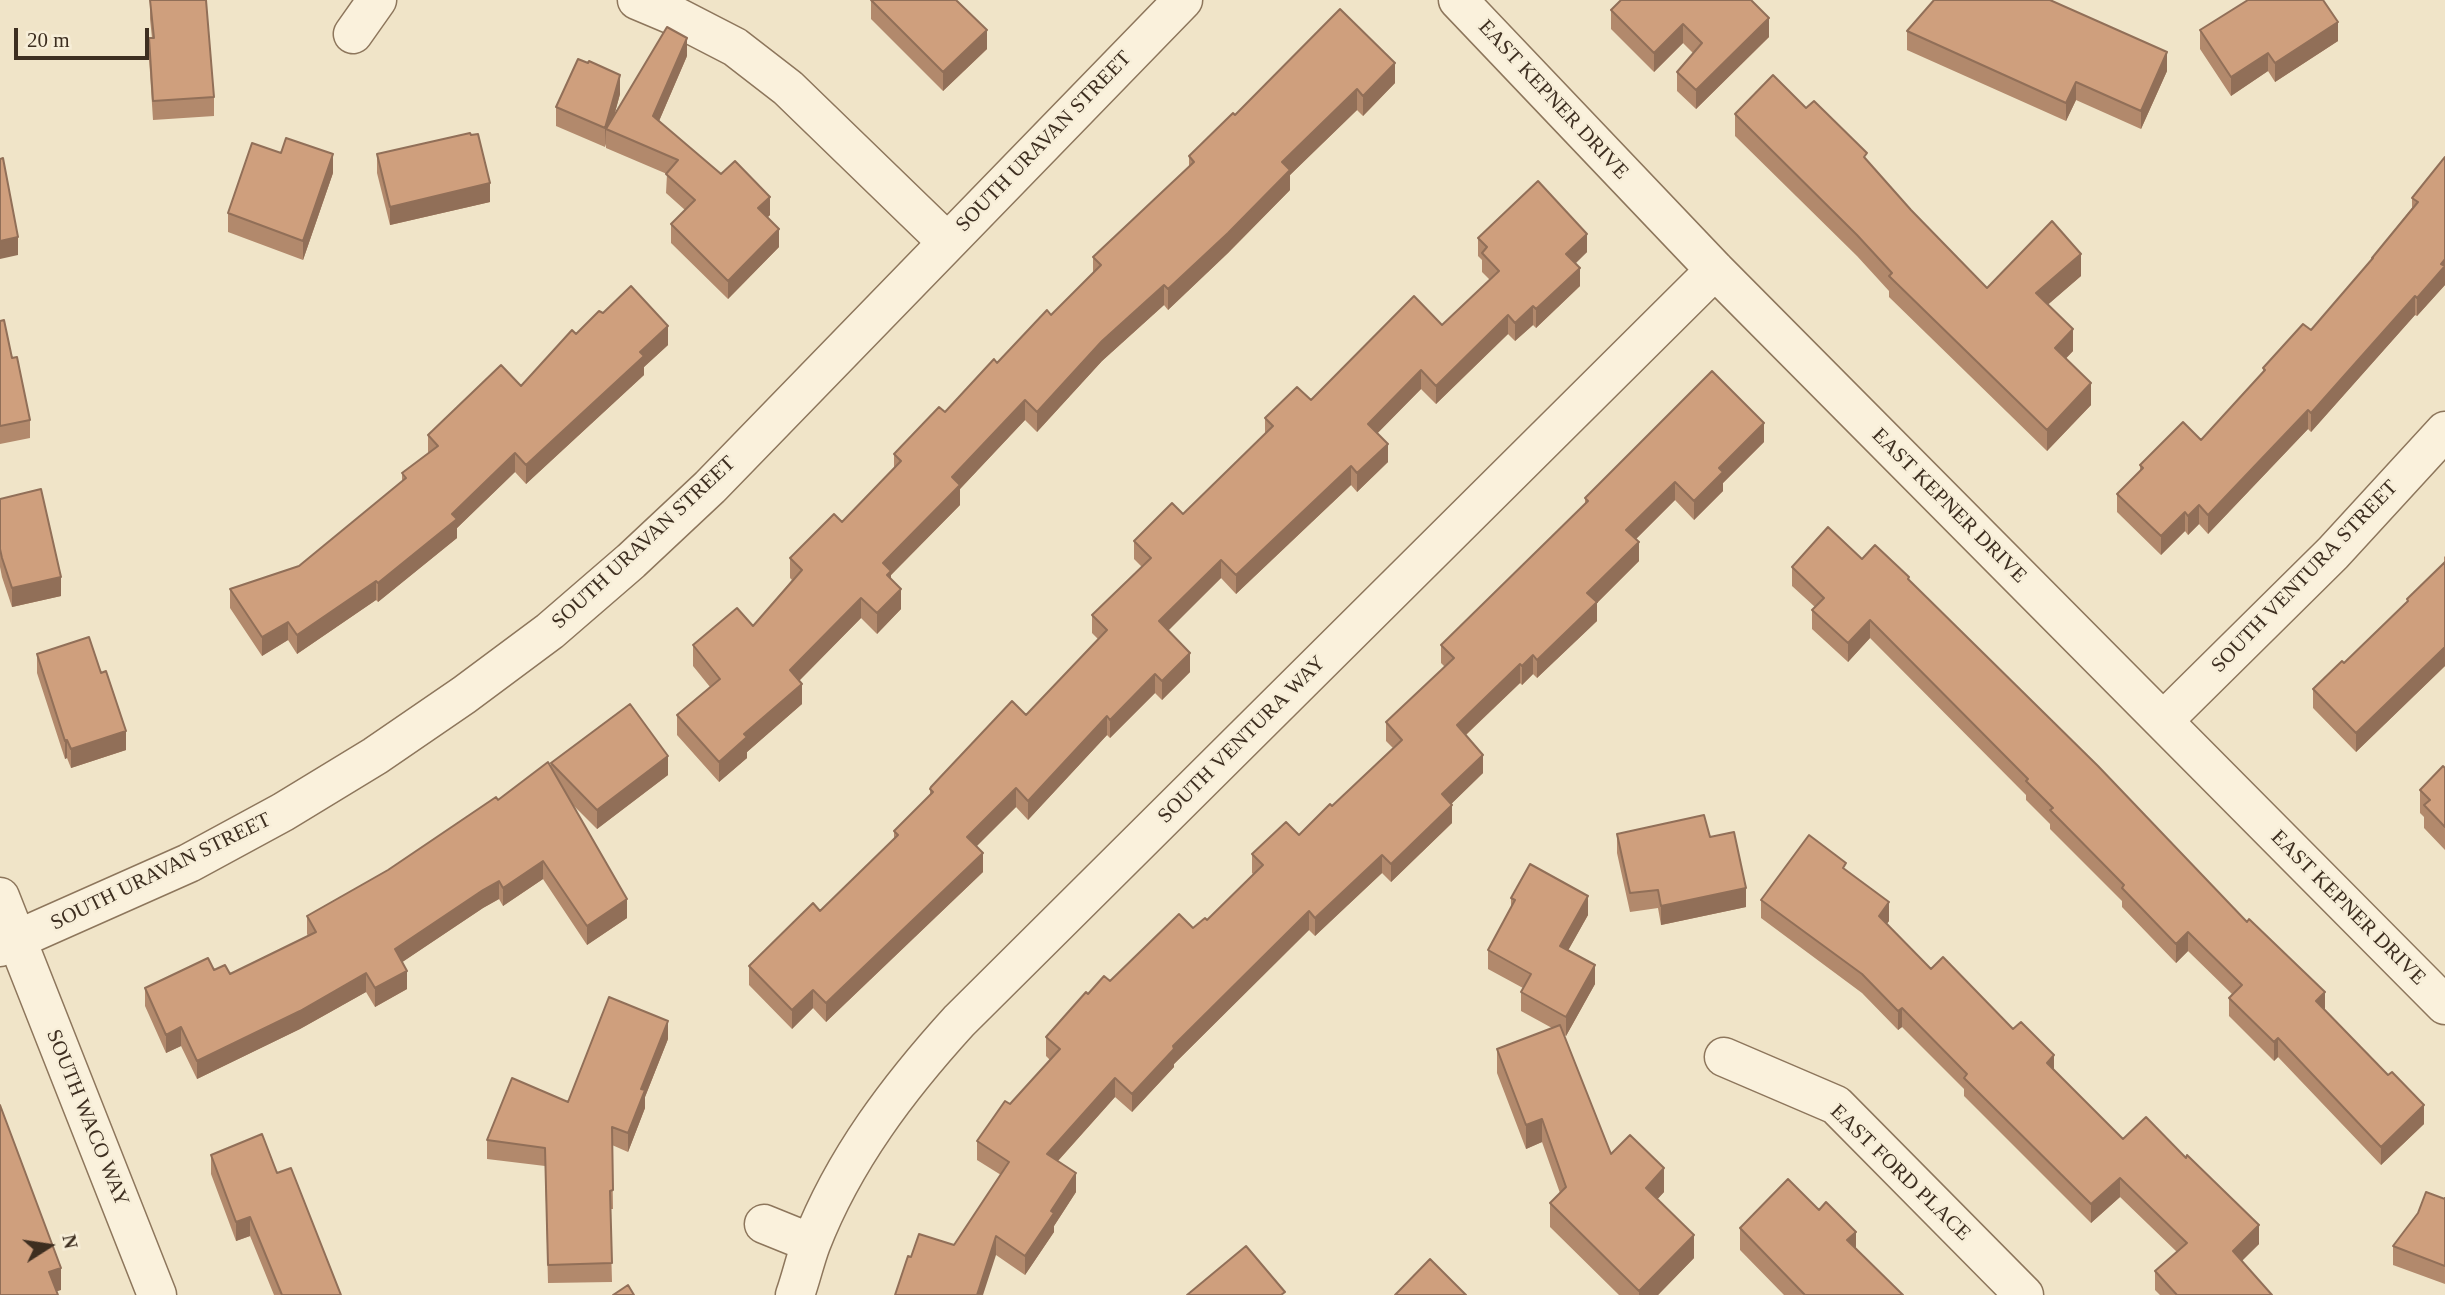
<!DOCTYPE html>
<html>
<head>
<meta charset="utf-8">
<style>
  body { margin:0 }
  #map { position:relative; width:2445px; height:1295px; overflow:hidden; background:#f0e4c8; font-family:Georgia,serif }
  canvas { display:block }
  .north { position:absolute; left:14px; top:1211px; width:70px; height:70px; -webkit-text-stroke:5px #f7eed8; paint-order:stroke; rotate:78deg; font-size:19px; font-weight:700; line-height:28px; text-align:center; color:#3d2e20 }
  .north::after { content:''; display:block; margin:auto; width:24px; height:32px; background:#3d2e20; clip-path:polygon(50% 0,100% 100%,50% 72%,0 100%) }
  .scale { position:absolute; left:14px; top:28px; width:135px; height:32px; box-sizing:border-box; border:4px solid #3d2e20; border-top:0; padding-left:9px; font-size:21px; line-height:24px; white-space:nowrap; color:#3d2e20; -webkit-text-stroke:5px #f7eed8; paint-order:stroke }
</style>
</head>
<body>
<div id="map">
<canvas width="2445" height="1295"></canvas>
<div class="north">N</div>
<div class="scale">20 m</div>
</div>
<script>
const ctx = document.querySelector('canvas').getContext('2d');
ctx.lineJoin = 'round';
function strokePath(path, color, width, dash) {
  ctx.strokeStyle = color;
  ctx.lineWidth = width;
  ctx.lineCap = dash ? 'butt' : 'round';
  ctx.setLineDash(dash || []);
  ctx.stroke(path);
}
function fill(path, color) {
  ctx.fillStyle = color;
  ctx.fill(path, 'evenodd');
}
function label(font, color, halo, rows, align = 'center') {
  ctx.font = font + ' Georgia,serif';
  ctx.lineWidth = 5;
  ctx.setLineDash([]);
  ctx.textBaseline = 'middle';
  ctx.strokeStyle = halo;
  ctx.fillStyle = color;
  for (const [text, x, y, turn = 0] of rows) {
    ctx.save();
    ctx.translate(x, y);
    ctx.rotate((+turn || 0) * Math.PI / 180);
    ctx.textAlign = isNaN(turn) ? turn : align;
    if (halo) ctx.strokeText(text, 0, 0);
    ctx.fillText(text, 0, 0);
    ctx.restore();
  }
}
const minor = new Path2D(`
  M637,0L675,16L735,47L788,88L947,242
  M1458,0L1715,270L2445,1005
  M353,34L377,0
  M2163,721L2333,553L2445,431
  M0,897L157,1295
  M1724,1057L1836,1105L2024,1295
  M764,1224L811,1243
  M795,1295C801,1278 805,1260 811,1244C844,1159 899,1087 959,1021L1715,270`);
const tertiary = new Path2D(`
  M0,947L189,863L283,812L375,756L464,695L550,631L631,561L710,487L1183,0`);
const wall = new Path2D(`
  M150,0L214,97V116L153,120L149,57V38H152L150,19Z
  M871,0L987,49L943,91L871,19Z
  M1340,9L1395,83L1363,116L1357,110L1290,175V190L1228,253L1168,310L1164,305L1102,361L1037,432L1025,420L960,489V505L891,575V579L901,609L877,634L861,618L799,681L802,704L747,752V758L719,782L677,735V715L710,687L693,666V645L753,626L792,580L790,578V558L842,522L894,469V454L945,412L997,363L1051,315L1093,273V257L1189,167V156L1235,115Z
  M1611,10L1769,37L1696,109L1677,91V72L1693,53L1683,43L1654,72L1611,29Z
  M2200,30L2338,41L2275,82L2268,71L2231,96L2200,49Z
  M1907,31L2167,71L2141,129L2076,100L2066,121L1907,50Z
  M687,56L659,121L770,215L768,217L779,247L728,299L671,243V224L685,210L666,193L667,174L606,148V144L605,147L556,126V107L588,63L620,94L614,116Z
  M1806,108L1867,160L1911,210L1987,288L2081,276L2047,305L2073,351L2066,358L2091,405L2047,451L1889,297V291L1857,256L1735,136V114Z
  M377,154L490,202L390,225L377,173Z
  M2445,157V285L2417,316L2415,315L2311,432L2308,429L2208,534L2199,524L2188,535L2185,531L2161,555L2117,512V494L2140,471V465L2201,440L2263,374V368L2311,330L2372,260V258L2412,208V198Z
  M333,173L303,260L228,232V213Z
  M1478,238L1587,252L1575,263L1580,286L1536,328L1533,325L1515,341L1508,334L1436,404L1421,389L1377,433L1388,462L1357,492L1351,485L1236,594L1221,578L1168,630L1190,672L1162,700L1155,693L1110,738L1107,735L1028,820L1016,807L976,846L983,872L826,1022L813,1008L792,1029L749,985V966L820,911L894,839V831L930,795V789L1026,715L1098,639L1092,633V615L1142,567L1134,559V541L1183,514L1265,434V418L1311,400L1442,325L1490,280L1482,272V260L1478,256Z
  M603,313L668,345L644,367V375L526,484L515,472L457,528V538L378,602L376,600L297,654L288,640L262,656L230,608V589L299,566L402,481V473L428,453V435L521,386L576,334Z
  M0,321L12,358L30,420V438L0,444Z
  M1764,442L1723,483V491L1694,520L1675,500L1636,539L1639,561L1597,603V621L1537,678L1533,674L1522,685L1520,683L1466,735L1483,773L1451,804L1452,823L1391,882L1382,873L1315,936L1309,930L1174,1064V1067L1132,1112L1115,1097L1058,1161L1076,1192L1054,1226V1232L1025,1275L996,1255L911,1257L954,1245L1001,1175L977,1160V1141L1050,1060L1046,1056V1037L1088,994L1207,920L1253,874L1252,873V854L1299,835L1332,806L1393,748L1386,741V722L1445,667L1441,663V645L1585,505V498Z
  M0,499L61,596L12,607L2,577L0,567Z
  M2445,556V666L2356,752L2313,708V689L2344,663L2407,602V599L2444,563V557Z
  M1862,559L1909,580L2325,1011L2424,1124L2381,1165L2278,1057L2274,1061L2229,1016V998L2232,994L2188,951L2176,963L2122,907V901L2050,829V824L2026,800V795L1870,638L1848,662L1812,629V610L1815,607L1792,586V567Z
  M37,654L126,750L71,768L67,758L65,759L37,673Z
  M551,763L668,775L597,829L572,804L627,918L587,945L543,879L503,906L499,899L483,908L402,962L407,989L375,1007L366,992L300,1029L197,1079L181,1046L166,1053L145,1006V988L214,970L230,974L308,936L307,934V916L388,870L551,766Z
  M2445,768V850L2424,828V817L2420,813V790Z
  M1617,834L1710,837L1746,907L1661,925L1658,908L1630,912L1617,853Z
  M1846,870L1889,921L1886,924L1931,969L2054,1070L2123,1139L2259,1244L2241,1261L2272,1295H2160L2155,1290V1271L2177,1252L2120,1197L2091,1223L1964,1096V1089L1902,1027L1898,1030L1862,993L1761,918V900Z
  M1511,898L1588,915L1568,950L1595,984L1566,1036L1564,1035L1611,1154L1664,1192L1657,1199L1694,1258L1658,1295H1619L1550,1227V1203L1560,1193L1542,1142L1526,1149L1497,1073V1049L1552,1028L1521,1011V992L1523,988L1488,969V950L1511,908Z
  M668,1039L645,1097V1108L628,1152L612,1145L613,1209H610L612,1282L548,1283L545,1166L487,1159V1140L568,1102Z
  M211,1155L277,1173L341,1295H274L250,1236L236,1241L211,1174Z
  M2445,1198V1284L2393,1265V1246Z
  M1819,1210L1856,1249L1903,1295H1784L1740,1250V1228Z`);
const shadedWall = new Path2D(`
  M1769,18V37L1696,109V90Z
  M2338,22V41L2275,82V63Z
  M1683,24V43L1654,72V53Z
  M987,30V49L943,91V72Z
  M687,38V56L653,135V116Z
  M2167,52V71L2141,129V111Z
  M2268,53V71L2231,96V77Z
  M1395,63V83L1363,116V96Z
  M620,75V94L610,131L606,129L605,147V128Z
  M2076,82V100L2066,121V103Z
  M1357,89V110L1290,175V190L1228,253L1168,310V289L1282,162Z
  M333,154V173L303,260V241Z
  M490,183V202L390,225V207Z
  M770,197V215L758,226V208Z
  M779,229V247L728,299V281Z
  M1587,234V252L1566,273V254Z
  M18,237V255L0,259V241Z
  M2081,254V276L2036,315V293Z
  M2445,259V285L2417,316V298Z
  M1580,268V286L1536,328V309Z
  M1164,285V305L1102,361L1037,432V412L1102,341Z
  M2415,296V315L2311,432V413Z
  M1533,306V325L1515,341V323Z
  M1508,315V334L1436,404V386Z
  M668,326V345L644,367V375L526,484V465L640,352Z
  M2073,329V351L2055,370V348Z
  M1421,370V389L1368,443V424Z
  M2091,383V405L2047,451V430Z
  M1025,400V420L960,489V505L891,575V592L883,563L952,477Z
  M2308,410V429L2208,534V515Z
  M1764,423V442L1723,483V491L1694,520V501L1719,468Z
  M1388,444V462L1357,492V473Z
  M515,453V472L457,528V538L378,602V583Z
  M1351,466V485L1236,594V575Z
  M1675,482V500L1626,549V530Z
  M2199,505V524L2188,535V516Z
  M2185,512V531L2161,555V536Z
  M1639,542V561L1597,603V621L1537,678V660L1587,593Z
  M1221,560V578L1159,640V621Z
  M61,577V596L12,607V588Z
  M376,581V600L297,654V635Z
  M901,589V609L877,634V613Z
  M861,598V618L790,690V670Z
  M1870,620V638L1848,662V643Z
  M288,622V640L262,656V637Z
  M2445,647V666L2356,752V733Z
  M1190,653V672L1162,700V681Z
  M1533,655V674L1522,685V666Z
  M1520,664V683L1457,743V725Z
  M1155,674V693L1110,738V720Z
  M802,684V704L747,752V758L719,782V762L744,734Z
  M1107,716V735L1028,820V801Z
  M126,731V750L71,768V749Z
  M67,740V758L65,759V741Z
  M1483,755V773L1442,813V794Z
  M668,756V775L597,829V810Z
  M1016,788V807L967,856V837Z
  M1452,805V823L1391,882V864Z
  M983,853V872L826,1022V1003Z
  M1382,855V873L1315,936V918Z
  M543,861V879L503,906V888Z
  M499,881V899L483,908L395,967V949L483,890Z
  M1746,888V907L1661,925V906Z
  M1588,896V915L1560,965V946Z
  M627,899V918L587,945V926Z
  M1889,902V921L1879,935V916Z
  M1309,911V930L1174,1064V1067L1132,1112V1094L1173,1046Z
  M2188,932V951L2176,963V944Z
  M1595,965V984L1566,1036V1017Z
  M407,971V989L375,1007V988Z
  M366,973V992L300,1029L197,1079V1061Z
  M813,990V1008L792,1029V1010Z
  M2325,992V1011L2316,1001Z
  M1902,1008V1027L1898,1030V1011Z
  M668,1021V1039L645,1097V1108L628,1152V1133L641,1089Z
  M181,1027V1046L166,1053V1035Z
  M2278,1038V1057L2274,1061V1042Z
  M2054,1055V1074L2047,1063Z
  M1115,1078V1097L1047,1173V1154Z
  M2424,1105V1124L2381,1165V1147Z
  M1542,1119V1142L1526,1149V1125Z
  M1664,1168V1192L1646,1212V1188Z
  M1076,1173V1192L1054,1226V1232L1025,1275V1256L1051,1211Z
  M2120,1178V1197L2091,1223V1204Z
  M250,1217V1236L236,1241V1222Z
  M2259,1225V1244L2233,1270V1251Z
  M1856,1232V1254L1847,1240Z
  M1694,1235V1258L1658,1295H1639V1291Z
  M996,1236V1255L983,1295H977Z
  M61,1268V1290L49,1294V1272Z`);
const building = new Path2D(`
  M150,0H206L214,97L153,101L149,38H154Z
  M871,0H956L987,30L943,72Z
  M1621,0H1751L1769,18L1696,90L1677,72L1702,43L1683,24L1654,53L1611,10Z
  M1934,0H2050L2167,52L2141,111L2076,82L2066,103L1907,31Z
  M2248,0H2323L2338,22L2275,63L2268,53L2231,77L2200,30Z
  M1340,9L1395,63L1363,96L1357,89L1282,162L1290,170L1228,233L1168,289L1164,285L1102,341L1037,412L1025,400L952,477L960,485L883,563L891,571L887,575L901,589L877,613L861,598L790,670L802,684L744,734L747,737L719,762L677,715L720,679L693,645L737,608L753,626L802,570L790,558L834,514L842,522L901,461L894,454L939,407L945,412L994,359L997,363L1047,310L1051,315L1101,265L1093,257L1194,162L1189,156L1233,113L1235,115Z
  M667,27L687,38L653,116L721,174L735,161L770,197L758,208L779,229L728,281L671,224L695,200L666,174L678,160L606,129Z
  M578,59L588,63L589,61L620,75L605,128L556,107Z
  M1773,75L1806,108L1814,101L1867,153L1864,157L1911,210L1987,288L2052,221L2081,254L2036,293L2073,329L2055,348L2091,383L2047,430L1889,276L1892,273L1857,235L1735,114Z
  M470,133L471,135L478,134L490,183L390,207L377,154Z
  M286,138L333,154L303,241L228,213L252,143L281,153Z
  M2445,157V259L2441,264L2445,266L2417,298L2415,296L2311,413L2308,410L2208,515L2199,505L2188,516L2185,512L2161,536L2117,494L2143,468L2140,465L2183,422L2201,440L2265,370L2263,368L2303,324L2311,330L2373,258H2372L2418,202L2412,198Z
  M3,158L18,237L0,241V159Z
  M1538,181L1587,234L1566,254L1580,268L1536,309L1533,306L1515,323L1508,315L1436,386L1421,370L1368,424L1388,444L1357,473L1351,466L1236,575L1221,560L1159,621L1190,653L1162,681L1155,674L1110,720L1107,716L1028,801L1016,788L967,837L983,853L826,1003L813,990L792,1010L749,966L813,903L820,911L898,835L894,831L933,792L930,789L931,787L1012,701L1026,715L1107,630L1092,615L1151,558L1134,541L1172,503L1183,514L1273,426L1265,418L1297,387L1311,400L1414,296L1442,325L1499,271L1482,253L1487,247L1478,238Z
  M631,286L668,326L640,352L644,356L526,465L515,453L452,514L457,519L378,583L376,581L297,635L288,622L262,637L230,589L299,566L406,478L402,473L438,446L428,435L501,365L521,386L572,330L576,334L599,311L603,313Z
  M4,320L12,358L17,357L30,420L0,426V321Z
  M1712,371L1764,423L1719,468L1723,472L1694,501L1675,482L1626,530L1639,542L1587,593L1597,602L1537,660L1533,655L1522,666L1520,664L1457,725L1483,755L1442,794L1452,805L1391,864L1382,855L1315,918L1309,911L1173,1046L1174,1049L1132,1094L1115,1078L1047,1154L1076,1173L1051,1211L1054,1213L1025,1256L996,1236L977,1295H895L908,1256L911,1257L919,1234L954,1245L1009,1162L977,1141L1005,1101L1010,1104L1060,1049L1046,1037L1086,992L1088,994L1104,976L1110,981L1179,914L1193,928L1205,918L1207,920L1263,865L1252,854L1286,822L1299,835L1330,804L1332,806L1402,740L1386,722L1454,658L1441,645L1588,501L1585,498Z
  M41,489L61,577L12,588L2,558L0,549V499Z
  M1828,527L1862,559L1875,545L1909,577L1908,579L2098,766L2247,922L2249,919L2325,992L2316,1001L2388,1075L2392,1072L2424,1105L2381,1147L2278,1038L2274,1042L2229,998L2242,985L2188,932L2176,944L2122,888L2124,885L2050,810L2053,808L2026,781L2028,779L1870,620L1848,643L1812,610L1824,598L1792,567Z
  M2445,562V647L2356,733L2313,689L2342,661L2344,663L2408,601L2407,599Z
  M89,637L101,673L106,671L126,731L71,749L67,740L65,741L37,654Z
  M630,704L668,756L597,810L551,763Z
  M548,762L627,899L587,926L543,861L503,888L499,881L483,890L395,949L407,971L375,988L366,973L300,1011L197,1061L181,1027L166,1035L145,988L208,958L214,970L225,965L230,974L316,932L307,916L388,870L496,797L498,800Z
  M2443,766L2445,768V827L2424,805L2430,800L2420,790Z
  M1704,815L1710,837L1734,832L1746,888L1661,906L1658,890L1630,893L1617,834Z
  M1809,835L1846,863L1843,868L1889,902L1879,916L1931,969L1943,957L2013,1029L2021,1022L2054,1055L2047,1063L2123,1139L2146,1117L2186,1158L2187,1155L2259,1225L2233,1251L2272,1295H2177L2155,1271L2187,1243L2120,1178L2091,1204L1964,1078L1967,1074L1902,1008L1898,1011L1862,974L1761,900Z
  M1530,864L1588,896L1560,946L1595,965L1566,1017L1521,992L1531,974L1488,950L1515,900L1511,898Z
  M609,997L668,1021L641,1089L645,1090L628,1133L612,1127L613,1190L610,1191L612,1263L548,1265L545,1148L487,1140L512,1078L568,1102Z
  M1560,1025L1611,1154L1630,1135L1664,1168L1646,1188L1694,1235L1639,1291L1550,1203L1566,1187L1542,1119L1526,1125L1497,1049Z
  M0,1105L61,1268L49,1272L58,1295H0Z
  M262,1134L277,1173L291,1168L341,1295H282L250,1217L236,1222L211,1155Z
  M1788,1179L1819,1210L1826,1202L1856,1232L1847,1240L1903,1295H1805L1740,1228Z
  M2426,1192L2445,1199V1198V1266L2393,1246L2418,1213Z
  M1246,1246L1285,1292L1281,1295H1187Z
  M1430,1259L1466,1295H1395Z
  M628,1285L634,1295H613Z`);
const streetNames = [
  ["EAST KEPNER DRIVE",1553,100,47],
  ["SOUTH URAVAN STREET",1044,142,-46],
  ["EAST KEPNER DRIVE",1949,506,45],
  ["SOUTH URAVAN STREET",644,543,-43],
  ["SOUTH VENTURA STREET",2305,577,-46],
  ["SOUTH VENTURA WAY",1242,740,-45],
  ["SOUTH URAVAN STREET",161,872,-26],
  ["EAST KEPNER DRIVE",2348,908,45],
  ["SOUTH WACO WAY",87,1118,68],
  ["EAST FORD PLACE",1900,1173,44]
];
strokePath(minor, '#8d765c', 41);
strokePath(tertiary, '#8d765c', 41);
strokePath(minor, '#faf1dc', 38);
strokePath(tertiary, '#faf1dc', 38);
fill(wall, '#b2896c');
fill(shadedWall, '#916f58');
fill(building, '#cf9f7d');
strokePath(building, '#916f58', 2);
label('21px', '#3d2e20', '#f7eed8', streetNames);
</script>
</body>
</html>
